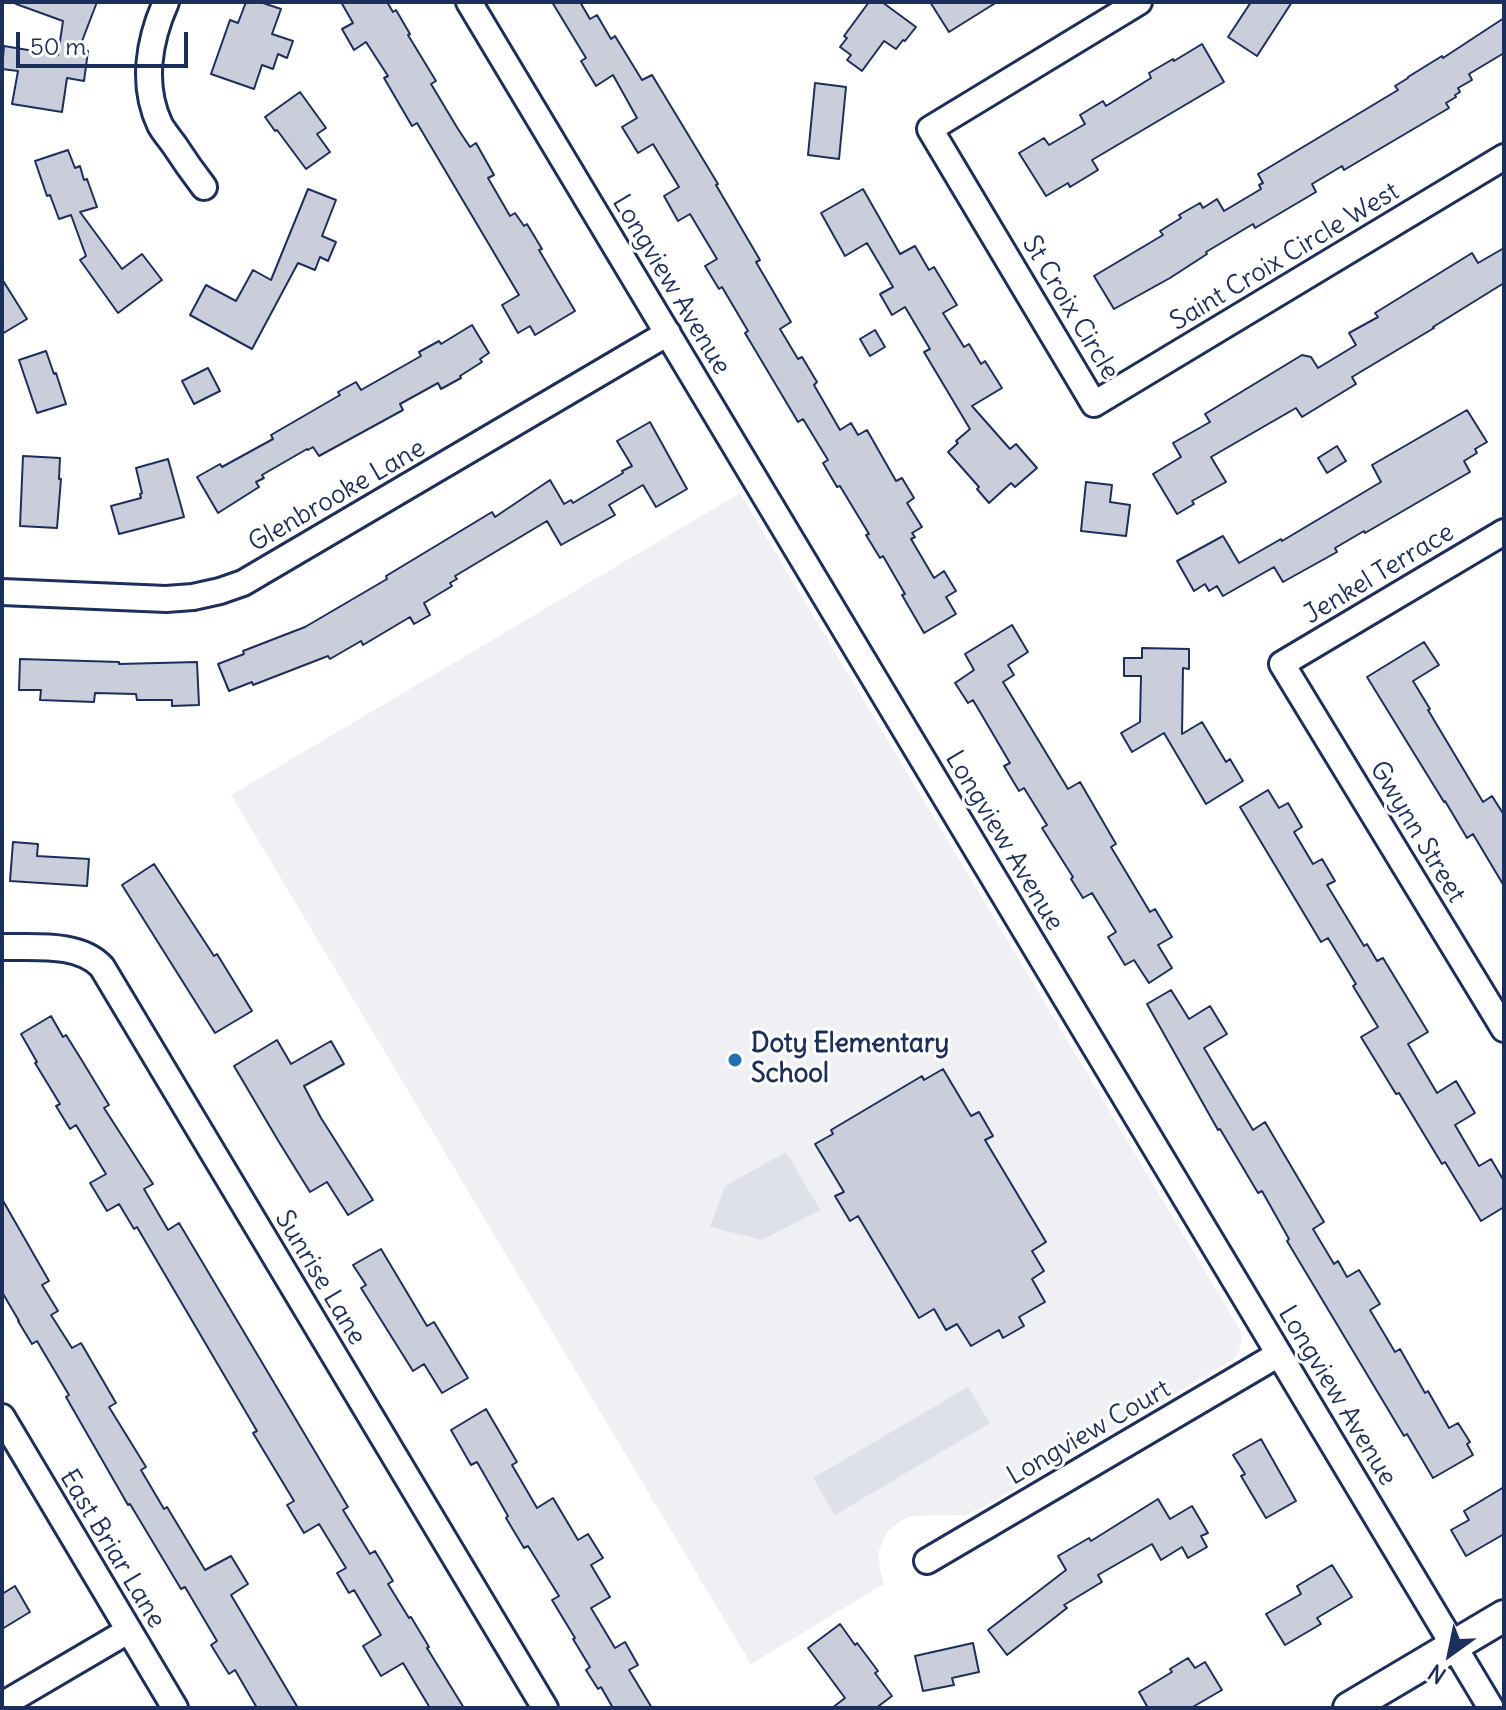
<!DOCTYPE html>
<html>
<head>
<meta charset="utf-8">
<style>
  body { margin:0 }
  #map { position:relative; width:1506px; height:1710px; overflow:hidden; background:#fff; font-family:Delius,sans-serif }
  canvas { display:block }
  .frame { position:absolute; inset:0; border:4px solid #1b2f5e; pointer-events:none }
  .north { position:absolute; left:1410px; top:1614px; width:80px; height:80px; -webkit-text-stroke:6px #fff; paint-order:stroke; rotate:213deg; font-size:22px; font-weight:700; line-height:32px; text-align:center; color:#1b2f5e }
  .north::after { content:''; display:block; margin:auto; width:28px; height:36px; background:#1b2f5e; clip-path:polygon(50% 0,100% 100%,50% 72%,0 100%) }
  .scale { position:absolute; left:16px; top:32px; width:172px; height:36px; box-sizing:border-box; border:4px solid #1b2f5e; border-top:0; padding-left:10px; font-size:24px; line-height:28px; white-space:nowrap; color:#1b2f5e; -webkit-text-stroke:6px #fff; paint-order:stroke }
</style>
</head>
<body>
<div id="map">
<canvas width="1506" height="1710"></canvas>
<div class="frame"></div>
<div class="north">N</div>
<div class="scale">50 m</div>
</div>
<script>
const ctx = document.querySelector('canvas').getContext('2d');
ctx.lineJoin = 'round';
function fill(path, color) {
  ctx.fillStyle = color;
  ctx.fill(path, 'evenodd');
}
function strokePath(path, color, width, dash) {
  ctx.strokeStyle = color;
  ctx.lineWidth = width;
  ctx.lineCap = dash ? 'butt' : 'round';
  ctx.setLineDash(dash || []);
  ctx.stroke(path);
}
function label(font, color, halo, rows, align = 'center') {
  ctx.font = font + ' Delius,sans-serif';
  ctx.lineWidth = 6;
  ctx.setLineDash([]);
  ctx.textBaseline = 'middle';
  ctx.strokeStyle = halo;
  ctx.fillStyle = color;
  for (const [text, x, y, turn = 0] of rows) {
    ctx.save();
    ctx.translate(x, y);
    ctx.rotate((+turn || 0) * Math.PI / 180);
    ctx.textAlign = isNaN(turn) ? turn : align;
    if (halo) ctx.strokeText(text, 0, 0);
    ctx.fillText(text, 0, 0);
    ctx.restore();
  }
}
const built = new Path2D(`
  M740,493L1238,1326L1242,1334L1239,1352L1234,1359L987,1505L966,1515L912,1516L901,1520L886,1533L878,1553L880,1569L884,1584L751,1664L231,795Z`);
const green = new Path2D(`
  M786,1152L820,1210L762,1240L710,1227L725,1186Z
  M968,1387L990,1423L835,1515L813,1478Z`);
const building = new Path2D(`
  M17,2H97L79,49L88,51L84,81L67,78L62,112L12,104L18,71L2,69L4,46L58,55L63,21L16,4Z
  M246,2H260L281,9L272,34L293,41L287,58L278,54L273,69L262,65L254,89L211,74L230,20L238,23Z
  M341,2H387L393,12L396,10L410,34L408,35L436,81L431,84L458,129L470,147L476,143L494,175L488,178L510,216L515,213L524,226L527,224L542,249L539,250L575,311L535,335L530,326L518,333L502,305L519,295L417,123L412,126L384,78L388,76L366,42L354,50L342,29L353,23Z
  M552,2H580L590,19L597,15L611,39L615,36L642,80L652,75L718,184L716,185L760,260L756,262L791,322L780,329L798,359L802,357L817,382L814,385L840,430L851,423L858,435L867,430L896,481L902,478L914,498L907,503L922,527L912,533L915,537L911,539L934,578L944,571L956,591L946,597L956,614L924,633L902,595L905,594L883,556L880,558L866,535L869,534L840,486L837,487L823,463L828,460L803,419L798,422L745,333L748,331L722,287L719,289L705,266L717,259L690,214L678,221L664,196L679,187L653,144L638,153L622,127L637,118L613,75L596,86L581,61L586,58Z
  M869,2H882L916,27L905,41L903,40L896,49L884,41L862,71L847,60L851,55L840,47L847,38L844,36Z
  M930,2H997L949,32Z
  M1251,2H1292L1257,56L1228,37Z
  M1504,18V53L1469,74L1472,80L1458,88L1460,92L1455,95L1456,97L1446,103L1449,108L1344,170L1342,166L1312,184L1316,192L1255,228L1253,224L1206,252L1207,254L1170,278L1114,309L1094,276L1163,235L1160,231L1181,218L1179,215L1200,203L1203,208L1217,199L1224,211L1261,189L1259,185L1263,183L1258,174L1398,90L1395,86L1408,78V77L1442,56L1443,58Z
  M1202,44L1224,82L1092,160L1098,170L1070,187L1068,183L1046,196L1019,153L1044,138L1049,145L1085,124L1080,115L1103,101L1106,106L1151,78L1149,73L1173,59L1174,61Z
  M815,83L846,87L839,159L808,155Z
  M300,92L326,128L317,134L330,152L306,169L277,130L275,131L265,117Z
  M68,150L75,168L80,166L84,180L87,179L97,207L80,212L122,269L142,254L162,280L118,313L80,260L86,256L71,215L59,219L50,195L47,196L35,161Z
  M308,189L336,200L322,236L336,242L328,261L320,257L315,270L298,263L252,349L190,315L206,285L236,301L253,270L271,280Z
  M863,189L900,254L915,246L929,270L934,267L957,305L943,313L964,347L969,344L981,364L985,361L1002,388L972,406L1010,449L1016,444L1037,468L1015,487L1011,483L989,503L977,489L979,487L948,452L958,443L956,441L970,429L924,352L930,349L905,307L892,315L880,294L893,287L867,243L845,256L821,213Z
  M1504,248V283L1433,327L1434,328L1352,377L1356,384L1302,417L1296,408L1211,457L1226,482L1192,501L1194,504L1177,514L1153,474L1181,457L1173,443L1210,422L1205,414L1302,355L1311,357L1318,368L1356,345L1349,333L1378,317L1375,313L1472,253L1478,263Z
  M2,279L27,319L2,334Z
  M472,325L489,353L480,359L482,362L460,376L461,378L441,389L438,383L400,404L403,410L319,456L313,447L308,450L307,449L262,475L264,478L256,482L259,487L218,513L197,477L220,464L222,467L273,439L271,435L340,395L338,392L356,382L361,390L421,356L419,352L439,341L441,344Z
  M875,330L885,347L870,356L860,339Z
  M46,351L54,374L56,373L66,404L37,413L19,360Z
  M208,368L220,391L194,404L182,381Z
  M1467,410L1487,442L1475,449L1477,453L1464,461L1470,472L1365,533L1364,531L1335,548L1337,552L1283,582L1274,567L1223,596L1217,586L1209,591L1205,584L1194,591L1177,561L1223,536L1239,563L1281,539L1282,541L1381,482L1372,465Z
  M650,422L687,489L656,507L643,485L609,505L615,515L561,545L547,521L455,576L457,579L450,583L452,586L424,603L430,615L414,624L410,617L363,645L361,641L330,659L328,656L253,685L252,682L229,691L218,664L244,654L243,651L305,627L387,579L386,576L492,512L495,517L550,480L564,504L571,500L573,503L623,473L622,471L632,466L617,441Z
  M1337,446L1346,461L1327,473L1318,458Z
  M23,456L60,458L59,479H61L57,528L20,526Z
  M168,459L184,517L119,534L111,506L141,498L140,494L142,493L136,468Z
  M1086,482L1112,485L1110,502L1130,505L1126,536L1081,531Z
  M1012,625L1028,652L1008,665L1014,675L1003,682L1068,789L1080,782L1116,844L1111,847L1150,912L1155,909L1172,937L1158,945L1172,968L1149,983L1134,960L1125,965L1108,937L1116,932L1092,893L1083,898L1071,879L1073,877L1042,828L1047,825L1024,788L1019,791L1004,766L1010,763L973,700L968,703L955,683L974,670L965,654Z
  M1424,642L1439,665L1413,681L1430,709L1428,710L1483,802L1492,796L1504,815V886L1473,834L1467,838L1445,801L1444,802L1367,677Z
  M1142,648L1189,649V669L1183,668L1182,734L1202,722L1226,762L1230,759L1243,781L1206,804L1164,733L1132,752L1121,733L1140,722L1141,676H1124V658H1142Z
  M20,659L119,662V664L197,662L199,705L172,706V700H137L136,694L95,693L94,702L40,700L41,690H19Z
  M1268,790L1279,808L1288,803L1302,827L1294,832L1313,864L1322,859L1335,881L1327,885L1364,946L1367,944L1377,961L1383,958L1428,1032L1408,1044L1437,1093L1456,1081L1475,1113L1455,1125L1479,1166L1491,1159L1504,1181V1207L1481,1221L1445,1162L1442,1164L1399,1093L1396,1094L1361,1037L1378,1027L1353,986L1356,984L1328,938L1321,942L1240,807Z
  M13,842L38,844L37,856L89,859L87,886L10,881Z
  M154,864L214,956L217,954L252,1011L215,1033L122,885Z
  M1171,990L1189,1019L1210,1006L1227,1034L1204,1048L1253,1130L1265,1122L1324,1222L1313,1229L1334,1264L1338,1261L1347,1277L1359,1270L1380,1304L1370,1310L1395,1352L1400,1349L1425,1393L1428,1391L1449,1428L1458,1423L1470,1442L1467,1444L1473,1455L1433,1478L1407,1434L1404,1436L1287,1241L1289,1239L1262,1191L1258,1193L1220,1129L1218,1130L1147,1004Z
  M51,1016L63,1037L66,1035L81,1059L109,1105L104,1108L153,1184L144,1189L168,1230L179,1223L348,1507L343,1510L370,1554L375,1551L393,1581L388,1584L409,1618L411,1617L429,1647L427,1648L464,1708H430L403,1663L381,1676L363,1646L381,1635L354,1590L349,1593L337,1573L346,1568L319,1524L304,1533L287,1505L294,1501L253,1433L257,1431L137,1227L134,1229L119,1204L107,1211L90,1183L106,1174L76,1125L70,1129L56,1106L60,1104L35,1063L37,1062L21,1034Z
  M277,1040L291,1064L331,1041L344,1064L304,1086L321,1118L373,1200L348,1215L327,1182L310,1192L279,1142L234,1066Z
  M943,1069L971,1116L979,1112L993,1136L985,1140L1046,1242L1032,1251L1044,1271L1032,1279L1045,1302L1019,1317L1024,1326L1003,1338L999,1330L971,1346L957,1324L946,1330L934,1309L919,1318L858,1216L850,1221L835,1196L844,1192L815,1144L833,1134L831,1130L922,1076L924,1080Z
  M2,1199L49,1281L42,1285L58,1311L51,1315L72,1348L81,1343L116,1403L109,1407L146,1467L141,1470L164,1509L167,1507L205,1570L231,1556L248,1584L231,1595L298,1708H257L235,1670L229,1674L211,1645L217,1641L185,1587L181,1589L130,1504L128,1505L66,1397L69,1395L37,1341L32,1344L18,1321H19L2,1292Z
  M381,1249L427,1326L434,1322L468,1378L442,1393L424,1364L413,1371L361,1288L366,1285L353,1265Z
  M486,1409L517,1462L512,1465L537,1508L553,1498L578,1540L588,1534L603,1558L591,1565L610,1597L591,1608L615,1648L625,1642L638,1665L629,1670L652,1708H613L601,1687L598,1689L586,1670L590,1667L573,1639L575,1638L552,1600L559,1596L528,1546L524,1548L506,1518L508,1516L477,1462L471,1465L451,1430Z
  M1261,1439L1296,1501L1266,1518L1241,1476L1245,1474L1233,1455Z
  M1504,1487V1534L1466,1556L1451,1530L1469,1520L1464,1511Z
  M1158,1499L1170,1519L1192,1506L1208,1533L1201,1536L1207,1547L1188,1558L1182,1547L1161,1560L1152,1544L1098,1575L1102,1582L1064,1605L1067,1608L1007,1655L988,1630L1066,1570L1058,1556L1089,1538L1091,1541Z
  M1332,1565L1352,1597L1317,1618L1321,1624L1285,1645L1266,1614L1301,1594L1297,1586Z
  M15,1586L30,1612L2,1629V1594Z
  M840,1624L855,1645L857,1643L878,1671L875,1673L892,1696L876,1708H832L845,1698L808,1648Z
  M973,1643L979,1672L952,1678L954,1685L923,1691L915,1656Z
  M1188,1658L1195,1668L1205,1662L1222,1690L1191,1708H1148L1139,1692L1172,1672L1170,1669Z`);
const minor = new Path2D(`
  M166,2C149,40 141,85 160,125C164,132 170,139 175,146C184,160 194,174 204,187
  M469,2L1491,1708
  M1139,2L930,129L1094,404L1504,157
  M1504,532L1282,664L1504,1029
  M2,592L166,599L193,597L220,591L243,583L668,333
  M2,947C34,948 79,942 102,967L545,1708
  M2,1417L175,1708
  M927,1561L1279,1354
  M2,1705L128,1631`);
const tertiary = new Path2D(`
  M1349,1708L1504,1616`);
const markers = [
  [735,1060,8,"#1f6fb2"]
];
const streetNames = [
  ["Saint Croix Circle West",1285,257,-31],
  ["Longview Avenue",671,285,59],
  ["St Croix Circle",1070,308,59],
  ["Glenbrooke Lane",337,496,-30],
  ["Jenkel Terrace",1379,574,-31],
  ["Gwynn Street",1417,832,59],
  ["Longview Avenue",1004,841,59],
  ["Sunrise Lane",320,1278,59],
  ["Longview Avenue",1337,1396,59],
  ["Longview Court",1089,1433,-30],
  ["East Briar Lane",112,1549,59]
];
const poiNames = [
  ["Doty Elementary",751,1045],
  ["School",751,1075]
];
fill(built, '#eff0f4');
fill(green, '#dee1e7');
fill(building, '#caceda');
strokePath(building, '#1b2f5e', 2);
strokePath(minor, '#1b2f5e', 30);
strokePath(tertiary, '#1b2f5e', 36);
strokePath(minor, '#fff', 24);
strokePath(tertiary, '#fff', 30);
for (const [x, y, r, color] of markers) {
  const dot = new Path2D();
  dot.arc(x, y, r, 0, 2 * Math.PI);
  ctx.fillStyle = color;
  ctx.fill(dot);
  strokePath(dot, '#fff', 3);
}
label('26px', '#1b2f5e', '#fff', streetNames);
label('bold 26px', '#1b2f5e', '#fff', poiNames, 'left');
</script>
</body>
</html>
